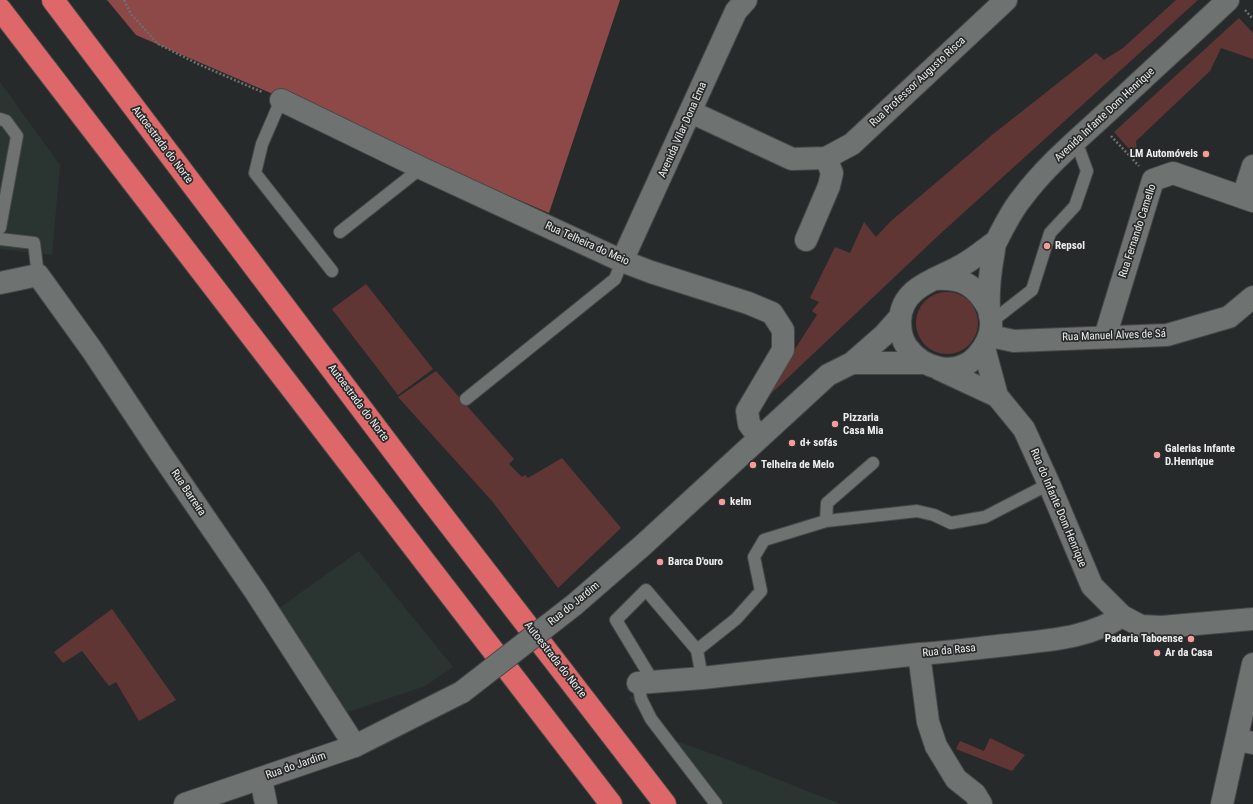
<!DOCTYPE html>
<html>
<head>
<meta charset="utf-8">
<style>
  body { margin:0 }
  canvas { display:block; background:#272a2a }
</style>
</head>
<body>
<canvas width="1253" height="804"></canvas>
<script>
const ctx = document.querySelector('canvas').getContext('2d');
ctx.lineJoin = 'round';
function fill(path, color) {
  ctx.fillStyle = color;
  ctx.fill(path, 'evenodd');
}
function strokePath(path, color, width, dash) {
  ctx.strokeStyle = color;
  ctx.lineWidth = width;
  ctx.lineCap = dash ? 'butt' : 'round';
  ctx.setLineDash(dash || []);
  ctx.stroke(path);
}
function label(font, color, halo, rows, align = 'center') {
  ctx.font = font + ' "Roboto Condensed",sans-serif';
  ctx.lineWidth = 3.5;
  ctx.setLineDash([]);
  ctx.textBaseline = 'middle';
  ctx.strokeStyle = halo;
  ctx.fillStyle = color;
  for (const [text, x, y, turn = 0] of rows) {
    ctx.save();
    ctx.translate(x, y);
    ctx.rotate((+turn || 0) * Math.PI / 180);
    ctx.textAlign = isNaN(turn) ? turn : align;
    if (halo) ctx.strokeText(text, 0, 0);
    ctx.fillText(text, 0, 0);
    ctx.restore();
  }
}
const built = new Path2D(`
  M0,82L60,165L52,255L0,249Z
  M359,551L453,667L425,686L345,713L278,609Z
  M648,695L652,714L668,738L729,760L840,804H708L629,697Z`);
const green = new Path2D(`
  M1176,0H1198L940,234L758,406L817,315L812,311L819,302L810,298L835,247L850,253L864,222L876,237L891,221L992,135L1096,53L1104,60L1123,48Z
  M1239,18L1253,33V59L1221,48L1210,71L1136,141L1138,159L1114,132Z
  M366,284L433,369L398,395L332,309Z
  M916 323a31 31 0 1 1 62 0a31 31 0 1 1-62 0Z
  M436,371L514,459L509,464L522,477L525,475L528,478L562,458L621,528L558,588L492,501L398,397Z
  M112,609L176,700L139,721L116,682L109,686L82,651L63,663L54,652Z
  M990,738L1025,755L1012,771L956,749L960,741L984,751Z`);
const forest = new Path2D(`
  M107,0H620L549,213L136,35Z`);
const path = new Path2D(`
  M124,0L131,14L158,44L198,64L262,92
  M1245,10L1253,19
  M1111,136L1139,166`);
const service = new Path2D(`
  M281,100L262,144L255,173L332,271
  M0,119L6,121L17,136L0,228
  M340,232L421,168
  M0,239L34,243L38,275
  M991,322L1032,290L1050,233L1075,206L1087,171L1076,141
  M466,399L615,279L622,261
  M826,521L827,503L873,463
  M697,650L736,619L761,591L754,557L764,540L826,521L917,511L934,515L951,523L985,517L1049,484
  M638,683L641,699L651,719L716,804
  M654,683L616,620L646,590L697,650L702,678`);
const minor = new Path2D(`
  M281,100L421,168L622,261L651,272L748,303L772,313L783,330V350L747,411L749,424L759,437
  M691,112L792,159L826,158L852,144L1006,0
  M1243,197L1253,166
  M806,240L829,186L832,173L826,158
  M622,261L736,11L746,0
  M0,283L38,275L92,350L161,454L255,591L355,746
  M990,336L1014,341L1167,335L1229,317L1253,297
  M1105,337L1153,180L1173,173L1253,201
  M919,654L928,722L936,746L956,779L975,794L981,804
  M638,683L702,678L919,654C949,652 978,648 1007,645C1047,640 1088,639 1122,616
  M1237,740L1253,743
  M261,779L266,804`);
const tertiary = new Path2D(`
  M1222,804L1253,664`);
const secondary = new Path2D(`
  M995,242C985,249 975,258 964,264C940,279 901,285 900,321C900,330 901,339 907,347C923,369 956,378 977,356C985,347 992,335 991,322C991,318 989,313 989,309C988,292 990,273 993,256C994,251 994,244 997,240C1004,226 1012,210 1022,198C1048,163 1084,134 1116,104C1153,69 1191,35 1228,0
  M934,279C962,277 976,285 989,309
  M984,348L997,396L1024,429L1049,484L1092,586L1122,616L1141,626L1162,627L1253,619
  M852,363H924
  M939,369L997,396
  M574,605L642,546L828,375L852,363L884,335L900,317
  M185,804L355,746L462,692`);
const motorway = new Path2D(`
  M53,0L429,498L665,804
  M0,9L611,804`);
const secondaryBridge = new Path2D(`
  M462,692L574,605`);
const markers = [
  [1206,154,4,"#f59b99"],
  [1047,246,4,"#f59b99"],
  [835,424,4,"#f59b99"],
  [792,443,4,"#f59b99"],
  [1157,455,4,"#f59b99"],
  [753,465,4,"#f59b99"],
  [722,502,4,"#f59b99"],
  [660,562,4,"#f59b99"],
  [1191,639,4,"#f59b99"],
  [1157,653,4,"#f59b99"]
];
const streetNames = [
  ["Rua Professor Augusto Risca",918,82,-43],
  ["Avenida Infante Dom Henrique",1105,115,-43],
  ["Avenida Vilar Dona Ema",683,130,-66],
  ["Autoestrada do Norte",162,145,53],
  ["Rua Fernando Camello",1138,231,-72],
  ["Rua Telheira do Meio",587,244,24],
  ["Rua Manuel Alves de Sá",1114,336,-2],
  ["Autoestrada do Norte",358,403,53],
  ["Rua Barreira",188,493,56],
  ["Rua do Infante Dom Henrique",1058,508,67],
  ["Rua do Jardim",574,604,-39],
  ["Rua da Rasa",949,651,-6],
  ["Autoestrada do Norte",555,660,52],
  ["Rua do Jardim",296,766,-19]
];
const poiNames = [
  ["LM Automóveis",1198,154,"right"],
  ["Repsol",1055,246],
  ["Pizzaria",843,418],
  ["Casa Mia",843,431],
  ["d+ sofás",800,443],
  ["Galerias Infante",1165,449],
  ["D.Henrique",1165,462],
  ["Telheira de Melo",761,465],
  ["kelm",730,502],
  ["Barca D'ouro",668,562],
  ["Padaria Taboense",1183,639,"right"],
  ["Ar da Casa",1165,653]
];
fill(built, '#2a3431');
fill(green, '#603635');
fill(forest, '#8d4848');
strokePath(service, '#454847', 14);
strokePath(minor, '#454847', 24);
strokePath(tertiary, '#454847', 24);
strokePath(secondary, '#454847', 24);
strokePath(motorway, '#454847', 24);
strokePath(path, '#6d6f6f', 2.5, [2, 2]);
strokePath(service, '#6e7271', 12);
strokePath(minor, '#6e7271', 22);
strokePath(tertiary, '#6e7271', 22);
strokePath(secondary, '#6e7271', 22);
strokePath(motorway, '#de6869', 22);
strokePath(secondaryBridge, '#454847', 24, []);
strokePath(secondaryBridge, '#6e7271', 22);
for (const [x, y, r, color] of markers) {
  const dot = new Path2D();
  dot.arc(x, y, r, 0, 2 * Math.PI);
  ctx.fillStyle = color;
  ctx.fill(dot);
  strokePath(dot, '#272a2a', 1.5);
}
label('11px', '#edeeee', '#272a2a', streetNames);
label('bold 11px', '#edeeee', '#272a2a', poiNames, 'left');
</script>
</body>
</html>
